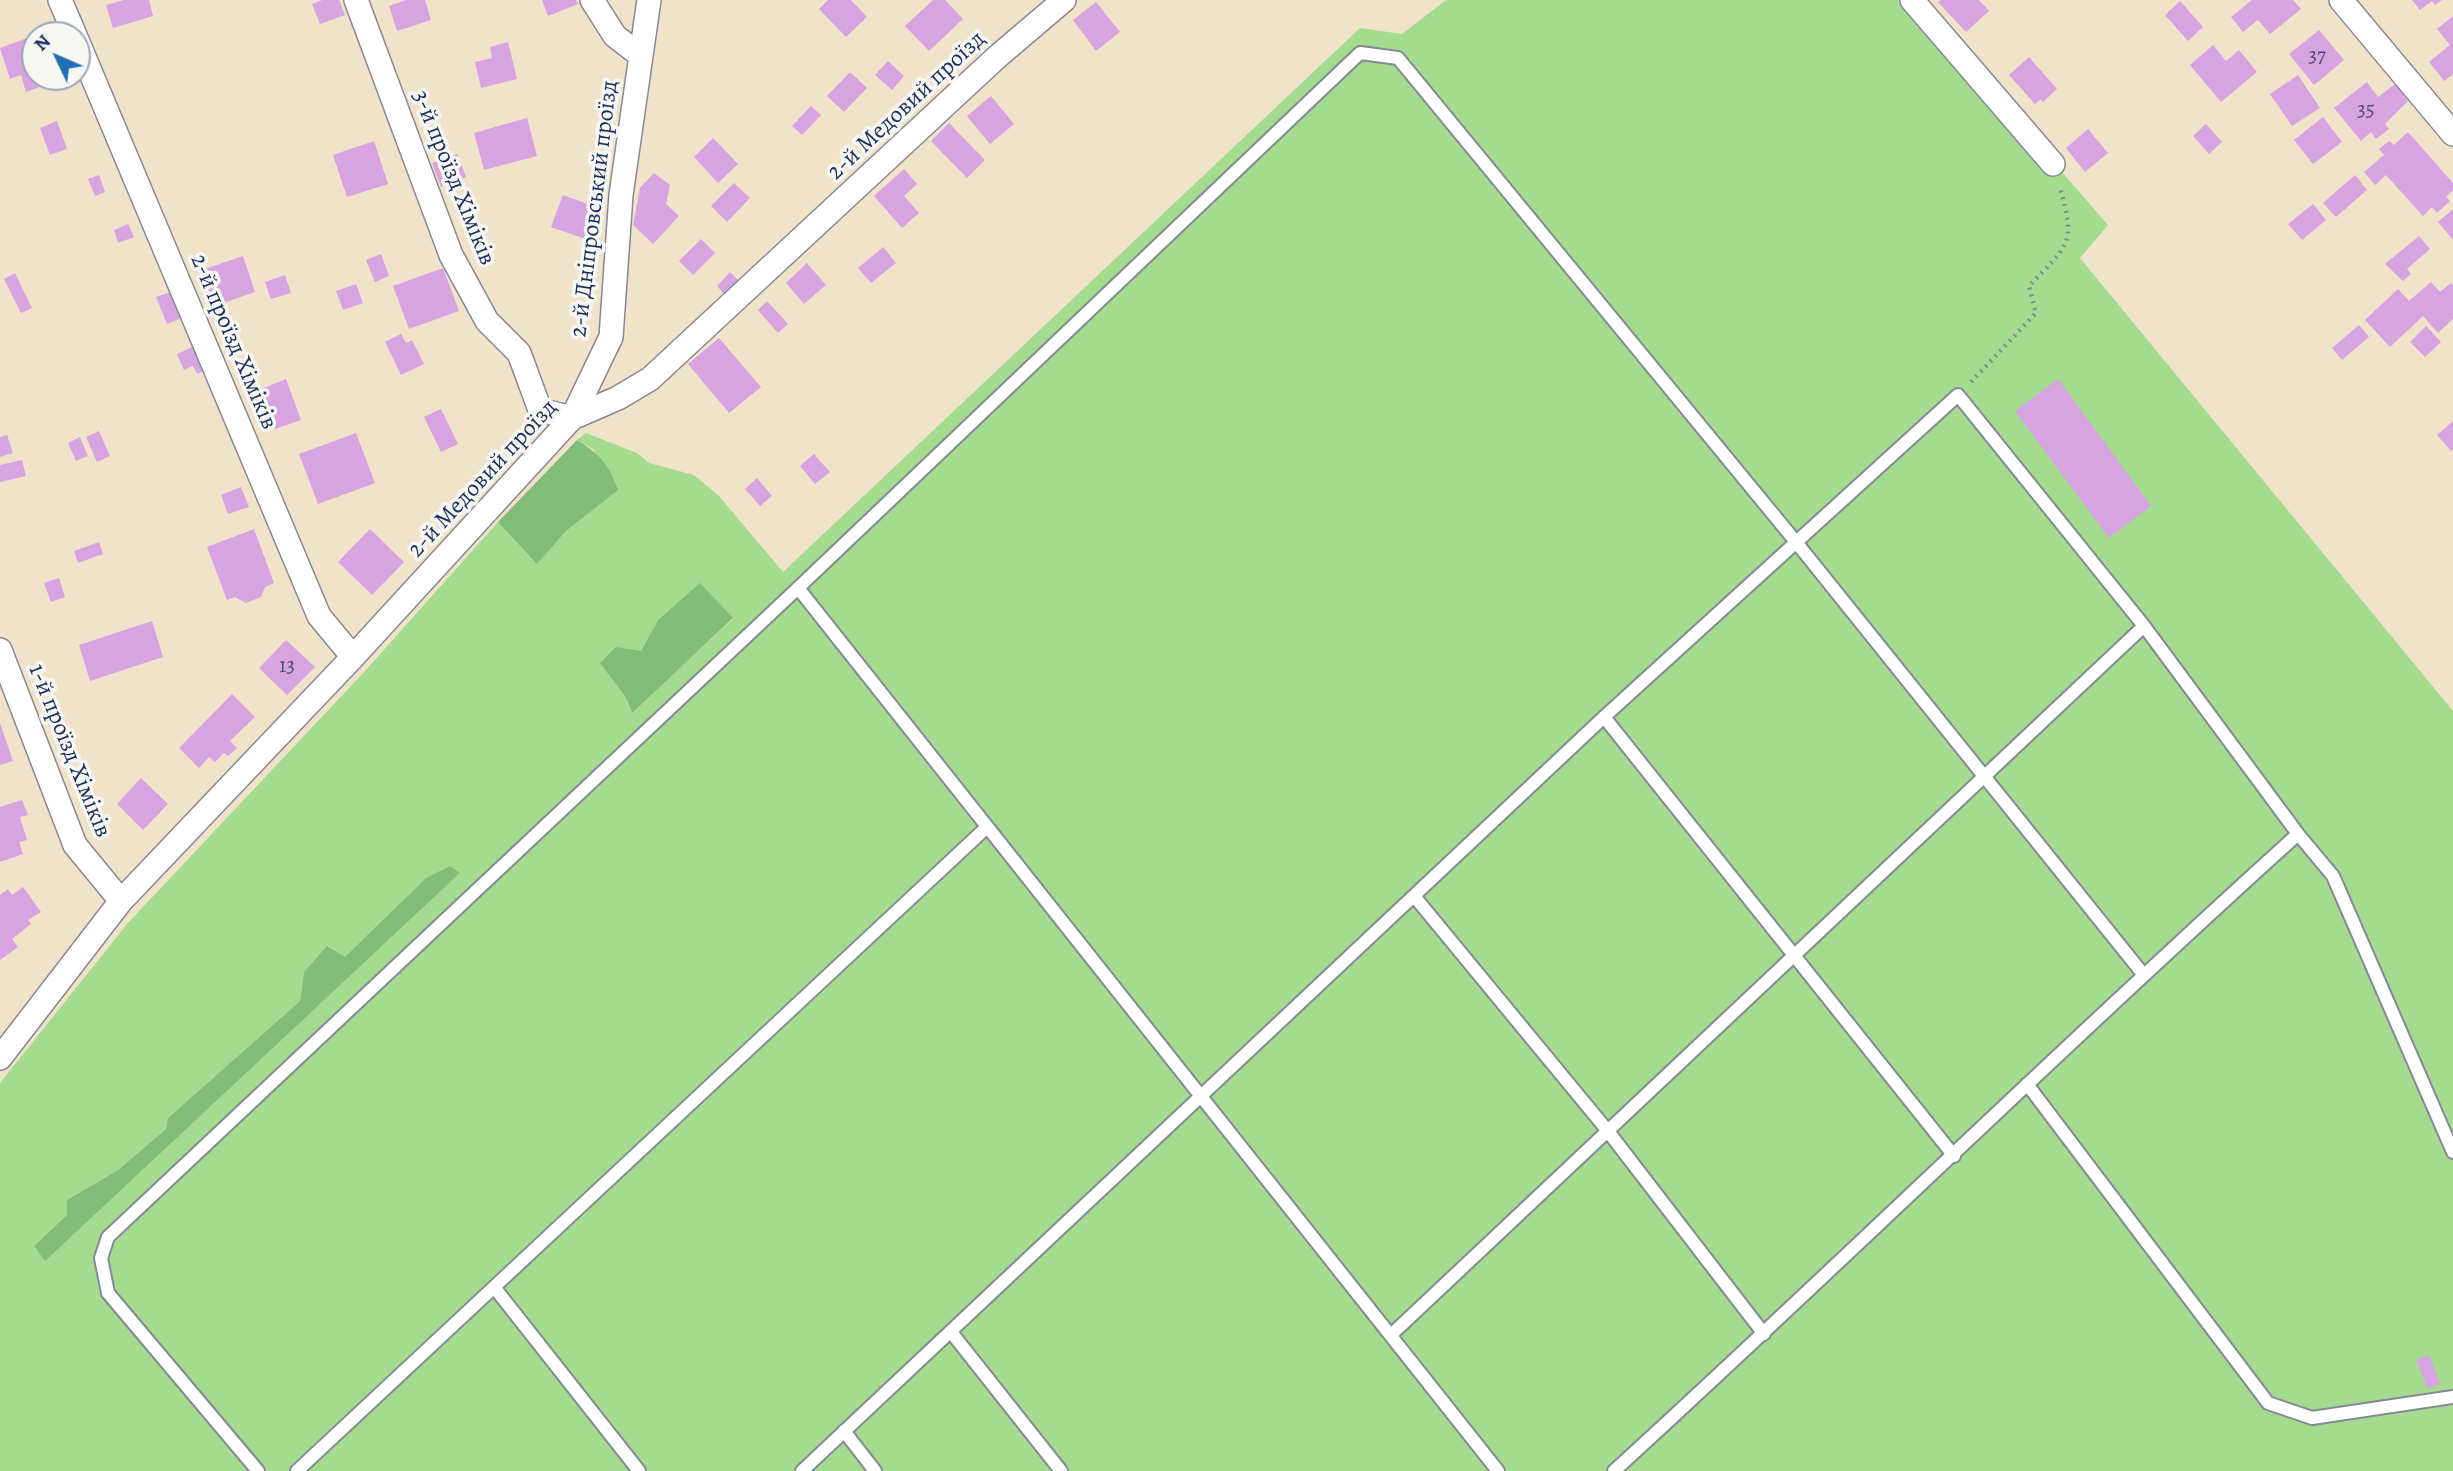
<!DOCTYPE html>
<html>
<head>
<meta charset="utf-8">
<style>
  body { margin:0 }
  #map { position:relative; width:2453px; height:1471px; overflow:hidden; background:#f0e3c9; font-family:Alegreya,serif }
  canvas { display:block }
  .north { position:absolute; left:21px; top:21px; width:70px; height:70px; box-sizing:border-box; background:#f6f6f2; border:2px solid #9ea6b7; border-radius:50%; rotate:314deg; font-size:19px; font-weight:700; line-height:28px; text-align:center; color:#1b2f5e }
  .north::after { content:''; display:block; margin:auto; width:24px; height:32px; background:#1f6fb2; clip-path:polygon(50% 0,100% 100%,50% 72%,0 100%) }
</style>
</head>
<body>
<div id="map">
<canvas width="2453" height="1471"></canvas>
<div class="north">N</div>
</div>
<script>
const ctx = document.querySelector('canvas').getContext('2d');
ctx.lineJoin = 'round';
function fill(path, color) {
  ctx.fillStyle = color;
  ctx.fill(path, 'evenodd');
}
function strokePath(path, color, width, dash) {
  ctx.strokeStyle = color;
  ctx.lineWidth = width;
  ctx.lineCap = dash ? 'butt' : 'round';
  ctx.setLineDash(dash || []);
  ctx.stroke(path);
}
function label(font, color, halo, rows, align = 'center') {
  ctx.font = font + ' Alegreya,serif';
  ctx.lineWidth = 7;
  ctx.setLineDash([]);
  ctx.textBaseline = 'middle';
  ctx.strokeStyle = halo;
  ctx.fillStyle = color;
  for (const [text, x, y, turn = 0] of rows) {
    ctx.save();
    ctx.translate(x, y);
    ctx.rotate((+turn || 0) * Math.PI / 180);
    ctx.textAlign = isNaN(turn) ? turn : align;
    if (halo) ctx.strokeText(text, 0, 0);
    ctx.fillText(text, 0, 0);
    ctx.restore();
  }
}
const green = new Path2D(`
  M1446,0H1912L2108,225L2080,258L2453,711V1471H0V1083L127,924L365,671L498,522L537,563L566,531L617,490L593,449L577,440L586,433L637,453L649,463L694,475L719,496L783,572L1360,28L1402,34ZM700,584L733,619L631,712L625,696L641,651L658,620ZM460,873L45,1260L34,1246L67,1215V1200L118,1170L166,1129L168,1118L300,1001L304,972L328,946L345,958L426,878Z`);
const forest = new Path2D(`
  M577,440C599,453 610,466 618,490L566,531L537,564L498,522Z
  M700,583L733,618L632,713L625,696L600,663L616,647L641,651L658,620Z
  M450,866L460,873L45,1261L34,1246L67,1215V1200L118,1170L166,1129L168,1118L300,1001L304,972L327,946L345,957L426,878Z`);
const building = new Path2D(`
  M124,0H149L153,16L113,28L106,5Z
  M322,0H339L345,15L320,24L312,4Z
  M406,0H425L431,20L397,31L389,6Z
  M542,0H576L578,4L548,16Z
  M828,0H851L867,17L846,37L819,9Z
  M933,0H945L963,19L929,51L905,26Z
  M1941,0H1979L1989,11L1966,32L1938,2Z
  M2252,0H2293L2301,9L2270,34L2258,20L2243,32L2231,17Z
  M2412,0H2442L2435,5L2432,1L2420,10Z
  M2180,1L2203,27L2188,41L2165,15Z
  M1096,2L1120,32L1096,51L1073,20Z
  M2453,16V74L2444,81L2429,62L2450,45L2437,29Z
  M2319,30L2344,60L2314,85L2289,54Z
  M35,35V77H66L26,92L21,75L10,79L0,48Z
  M508,42L517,79L481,88L475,62L492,58L490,47Z
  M2213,45L2226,61L2239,50L2257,72L2221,102L2190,65Z
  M2029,57L2057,89L2043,102L2041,99L2035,104L2009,75Z
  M888,61L904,76L892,90L875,75Z
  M850,72L867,88L844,112L827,96Z
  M2298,75L2320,108L2292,126L2270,94Z
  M2367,82L2378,97L2395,84L2408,101L2385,124L2389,129L2376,139L2371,132L2361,141L2334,108Z
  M991,96L1014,124L990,144L967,116Z
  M811,106L821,115L802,135L792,126Z
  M2323,117L2342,142L2313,164L2294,140Z
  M527,118L537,156L484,170L474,133Z
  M57,121L67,149L50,155L40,128Z
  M949,123L985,160L967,178L931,141Z
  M2206,124L2222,142L2209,154L2193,136Z
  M2088,129L2108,153L2085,172L2066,148Z
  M2408,132L2453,183V190L2446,197L2450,201L2437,213L2432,207L2423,216L2386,175L2375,185L2364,172L2384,155L2379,149L2389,141L2394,145Z
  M713,138L738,164L718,183L694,157Z
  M374,141L388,184L347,197L333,155Z
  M457,154L466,177L441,187L432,163Z
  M904,169L917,184L904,196L919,213L902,228L874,196Z
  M654,173L670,185L666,204L679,216L653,244L633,225L640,188Z
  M99,175L105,192L95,196L88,179Z
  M2355,175L2367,190L2336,217L2323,203Z
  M734,183L750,198L727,222L711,206Z
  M563,195L599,208L588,240L551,227Z
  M2313,204L2326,220L2302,240L2288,224Z
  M2453,209V240L2438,222Z
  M128,224L134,237L118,243L114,230Z
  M2419,236L2430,249L2407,269L2411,274L2403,281L2385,264Z
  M701,239L715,253L693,275L679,261Z
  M883,247L896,263L871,283L858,268Z
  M381,254L389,276L375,282L366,260Z
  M243,256L255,292L214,306L202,270Z
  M807,263L826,285L804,304L786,283Z
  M443,268L459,311L409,329L393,286Z
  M730,272L741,283L727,297L717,286Z
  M15,273L32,308L21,313L4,279Z
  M285,275L291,293L271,299L265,282Z
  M2431,282L2440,292L2451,283L2453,285V319L2438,333L2423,316L2390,347L2365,320L2398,289L2409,301Z
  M356,284L363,303L343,310L336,291Z
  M174,291L184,317L167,324L156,297Z
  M767,301L788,324L778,333L758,310Z
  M2359,325L2369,337L2342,360L2332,348Z
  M2426,326L2441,342L2425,357L2410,342Z
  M401,334L406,343L412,340L424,364L401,375L385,342Z
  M719,338L761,387L729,413L688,364Z
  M199,344L209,368L197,374L193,366L184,370L177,354Z
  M286,379L301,420L275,429L261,389Z
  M2058,379L2151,506L2109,538L2015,411Z
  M441,409L458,444L441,452L424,417Z
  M2453,421V449L2451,451L2437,435Z
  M99,431L110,456L97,462L86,437Z
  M356,433L375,483L318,504L299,454Z
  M7,435L13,453L0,457V437Z
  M80,437L88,456L76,461L68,443Z
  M814,454L830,472L815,484L800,466Z
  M22,460L26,476L0,482V465Z
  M757,478L772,496L760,506L745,489Z
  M241,487L249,507L228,514L221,495Z
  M254,529L274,583L265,587L261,597L246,603L235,597L227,600L207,547Z
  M370,529L404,562L372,595L338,562Z
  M99,542L103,554L78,563L74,551Z
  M59,578L65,597L51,602L44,583Z
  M152,621L163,657L90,681L79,645Z
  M286,640L315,667L287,695L259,668Z
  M232,694L255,717L230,741L237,748L228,756L224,753L215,762L209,757L199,768L179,748Z
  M0,723L13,761L0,765Z
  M141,778L168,804L143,830L117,804Z
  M22,800L28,815L20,817L27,840L19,842L23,854L0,862V807Z
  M23,887L41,912L28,920L31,924L12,939L18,947L0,960V895L8,889L12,895Z
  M2429,1355L2440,1384L2428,1389L2416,1360Z`);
const path = new Path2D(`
  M1971,382L2036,313L2029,286C2067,246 2077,245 2060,188`);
const service = new Path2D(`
  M798,588L1498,1471
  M1604,717L1954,1156
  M1414,896L1607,1130L1764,1334
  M2027,1084L2268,1403L2312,1418L2453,1397
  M494,1287L639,1471
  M951,1332L1061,1471
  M1392,1334L2144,626
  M844,1431L875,1471
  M258,1471L108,1293L101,1258L108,1237L798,588L1360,53L1398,58L1796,542L2143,974
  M297,1471L987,827
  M802,1471L1604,717L1958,395L2144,626L2298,834L2333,876L2453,1152
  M1614,1471C1844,1261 2066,1043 2298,834`);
const minor = new Path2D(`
  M60,0L75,35
  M356,0L451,255L487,321L519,353L540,410L572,418
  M592,0L615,36L641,56
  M1912,0L2053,164
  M2341,0L2453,134
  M77,40L319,616L353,657
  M572,418L611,337L621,195L649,0
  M0,650L75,845L121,901
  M0,1058L121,901L353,657L572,418L618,398L650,379L997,57L1064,0`);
const numberNames = [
  ["37",2317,57],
  ["35",2366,111],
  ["13",287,667]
];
const streetNames = [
  ["2-й Медовий проїзд",907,106,-43],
  ["3-й проїзд Хіміків",453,178,68],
  ["2-й Дніпровський проїзд",595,209,-83],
  ["2-й проїзд Хіміків",233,342,67],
  ["2-й Медовий проїзд",483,479,-47],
  ["1-й проїзд Хіміків",69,751,68]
];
fill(green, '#a3dc8e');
fill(forest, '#82bc79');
fill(building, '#d7a3e1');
strokePath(service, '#868994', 16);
strokePath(minor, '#868994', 26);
strokePath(path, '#868994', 4.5, [2, 5]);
strokePath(service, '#fff', 12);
strokePath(minor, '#fff', 23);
label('21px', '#4a4c7f', null, numberNames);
label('24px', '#1b2f5e', '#f6f6f2', streetNames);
</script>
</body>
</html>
